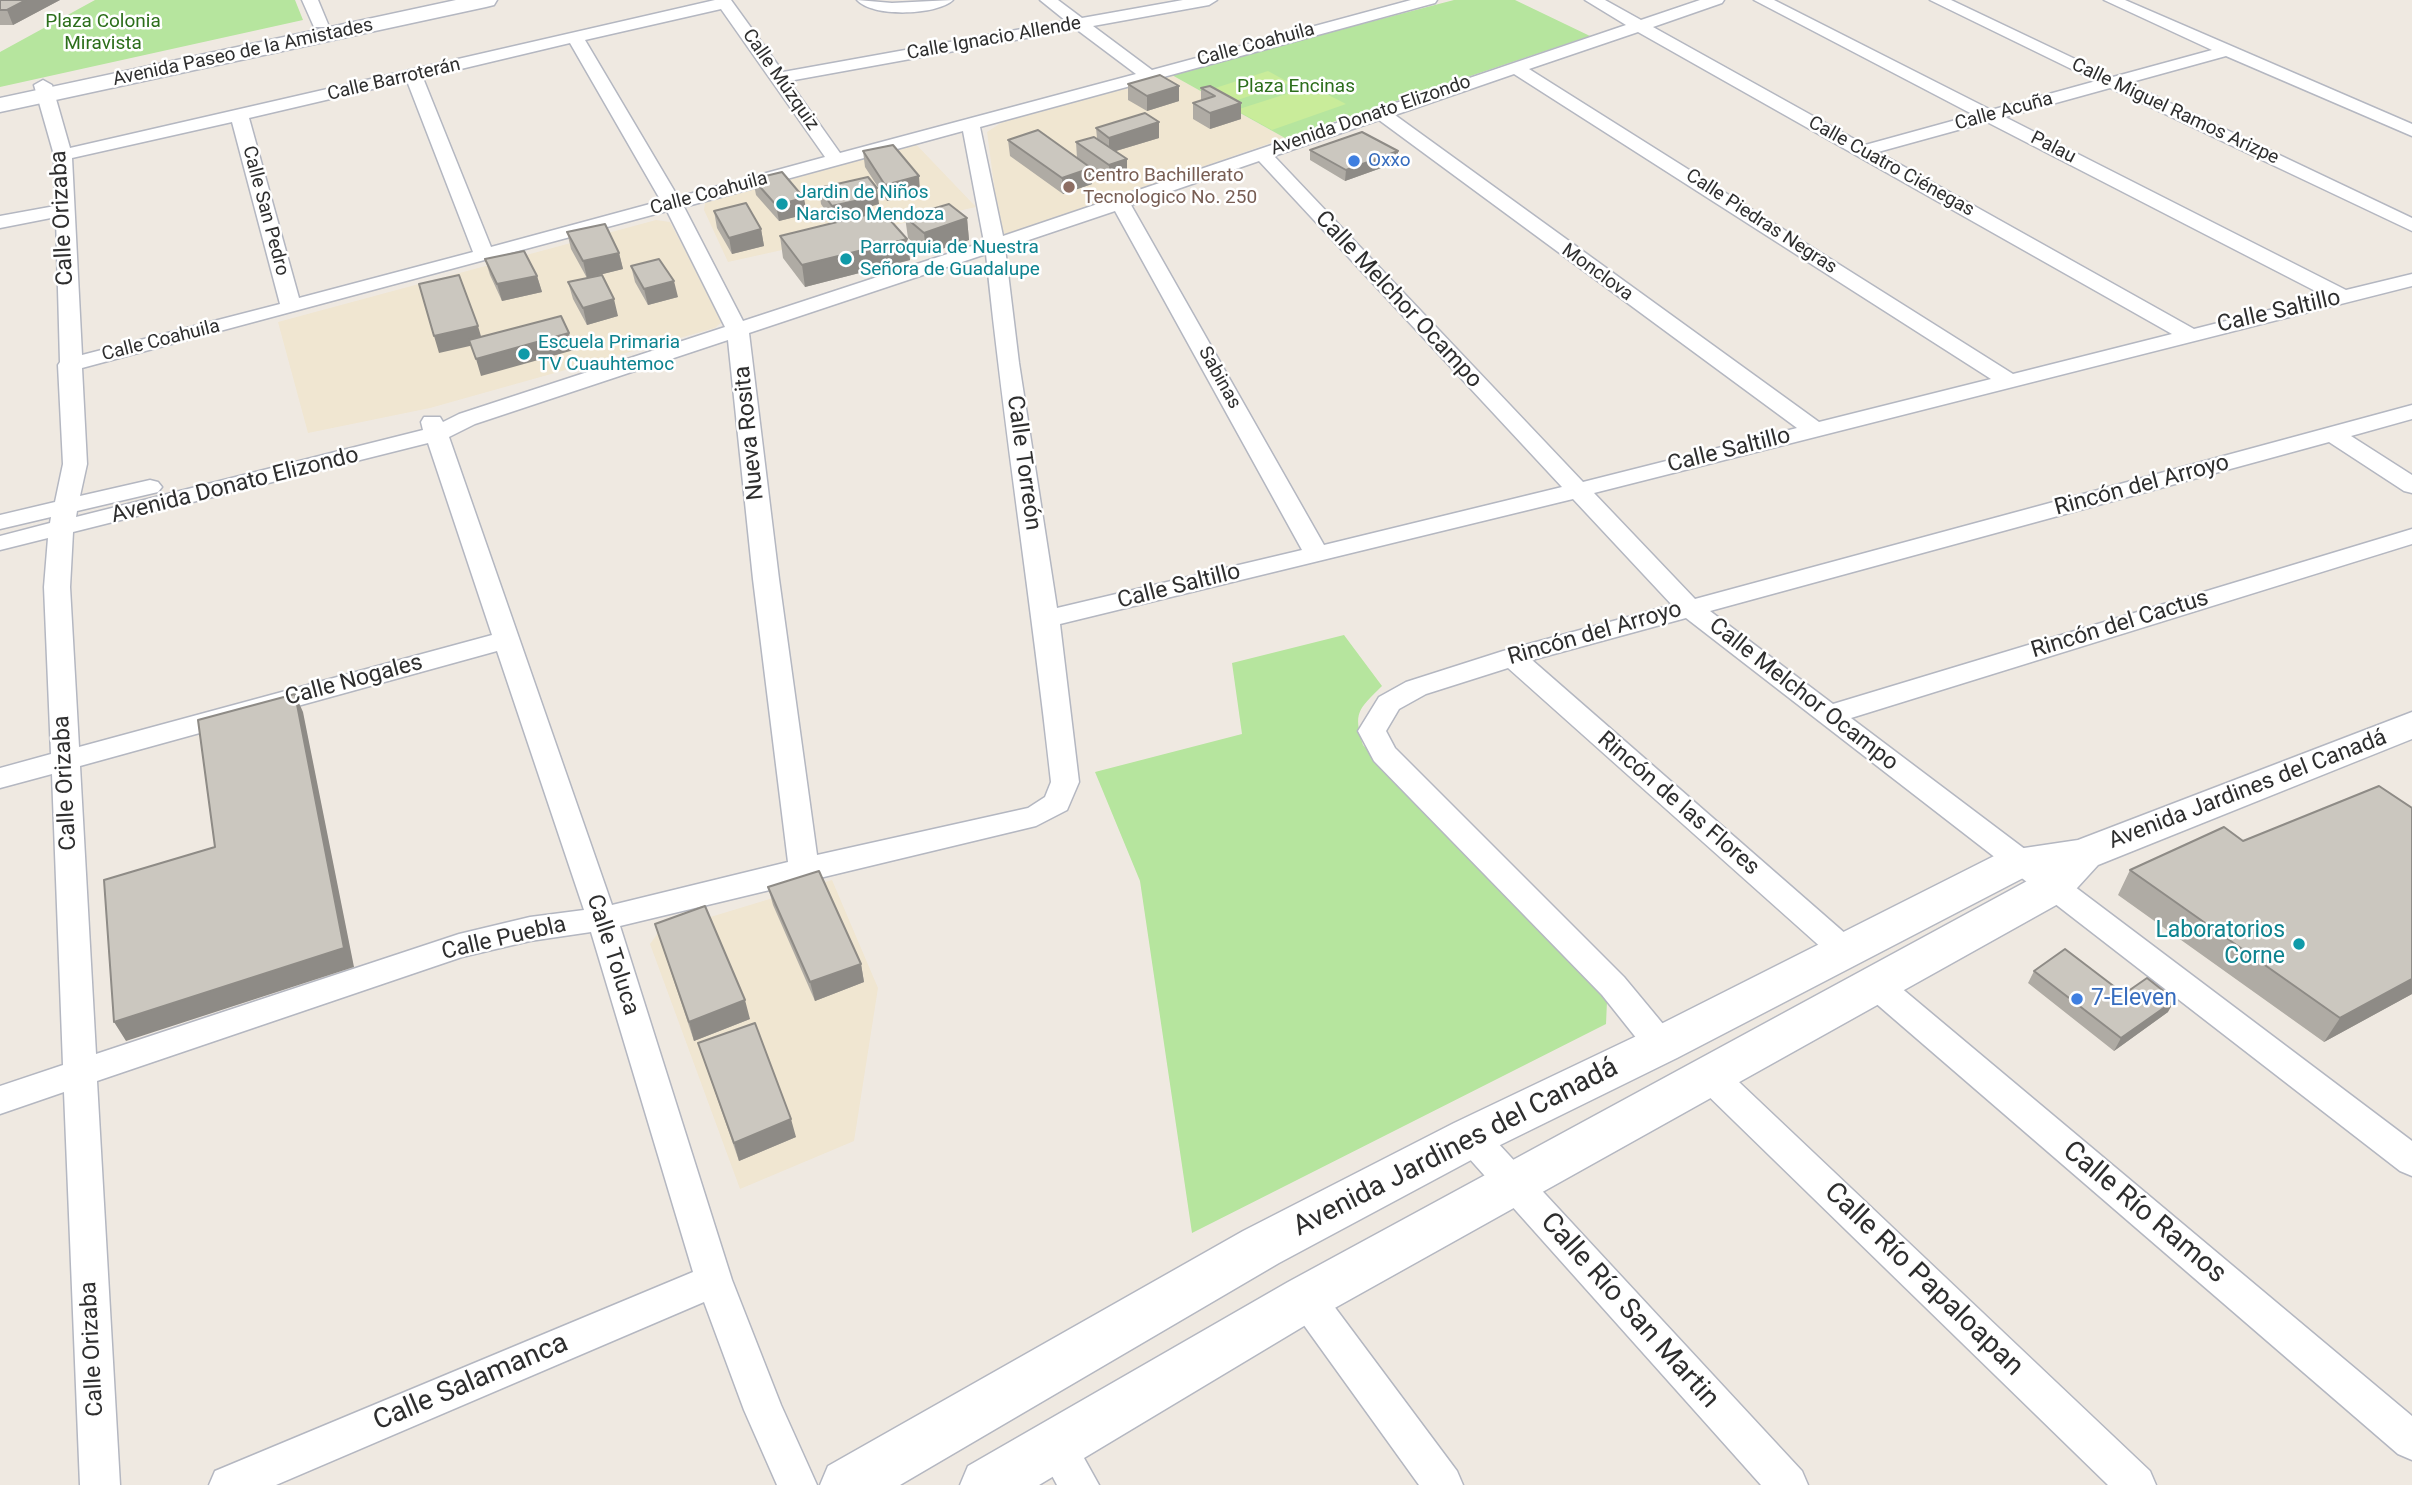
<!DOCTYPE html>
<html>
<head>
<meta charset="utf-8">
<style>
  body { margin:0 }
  canvas { display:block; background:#efe9e1 }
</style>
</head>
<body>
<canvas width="2412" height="1485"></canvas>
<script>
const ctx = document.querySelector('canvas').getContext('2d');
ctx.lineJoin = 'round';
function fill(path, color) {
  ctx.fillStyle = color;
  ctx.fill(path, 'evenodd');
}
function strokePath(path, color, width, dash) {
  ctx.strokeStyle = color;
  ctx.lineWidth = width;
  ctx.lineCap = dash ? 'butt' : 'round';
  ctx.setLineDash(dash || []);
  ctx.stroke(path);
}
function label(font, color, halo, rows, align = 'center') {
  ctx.font = font + ' Roboto,sans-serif';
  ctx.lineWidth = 5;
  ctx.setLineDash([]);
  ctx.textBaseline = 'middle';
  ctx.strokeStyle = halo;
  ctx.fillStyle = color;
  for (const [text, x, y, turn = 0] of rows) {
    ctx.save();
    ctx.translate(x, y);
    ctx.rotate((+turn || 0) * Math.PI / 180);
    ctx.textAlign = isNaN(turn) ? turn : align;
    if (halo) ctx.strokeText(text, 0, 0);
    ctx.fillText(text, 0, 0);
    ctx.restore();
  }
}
const education = new Path2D(`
  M1170,74L1285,138L1001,237L987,132L1004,121Z
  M910,138L976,207L728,262L704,210L706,196Z
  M656,220L670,222L723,321L715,328L430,408L308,433L278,322Z
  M832,880L878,988L854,1141L740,1189L650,944L658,933Z`);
const green = new Path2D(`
  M95,0H295L303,20L0,87V52Z
  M1454,0H1515L1590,36L1285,138L1170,74Z
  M1344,635L1382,686C1358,710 1353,712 1363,745L1607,1001L1606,1024L1192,1233L1140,881L1095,772L1242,734L1232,663Z`);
const pitch = new Path2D(`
  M1268,71L1290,83L1228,103L1206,91Z
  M1311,86L1346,104L1272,130L1236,110Z`);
const street = new Path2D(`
  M302,0H318L328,24L326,27H314Z
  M715,0H731L783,72L1066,21L1040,0H1058L1082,18L1183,0H1217L1209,5L1093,26L1152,70L1411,0H1437L1435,3L980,127L1003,236L1626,25L1585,0H1605L1641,20L1700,0H1724L1722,3L1653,27L1865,145L1974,115L1754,0H1774L1991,110L2096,81L1930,0H1951L2113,77L2212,50L2104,0H2125L2412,124V136L2226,56L2128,83L2412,218V231L2110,88L2005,117L2346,290L2412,274V286L1594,493L1695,599L2412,405V419L2351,436L2412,475V493L2404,491L2329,442L1710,611L1833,704L2412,529V544L1851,718L2412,1141V1176L2400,1171L1686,618L1532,660L1855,942L1860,950L1855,958L1844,962L1833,958L1508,668L1426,694L1399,709L1386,731L1395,748L1624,977L1673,1036L1677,1045L1673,1054L1661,1058L1649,1054L1602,995L1374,761L1358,731L1379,697L1406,682L1503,651L1672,605L1573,499L1060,624L1079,782L1067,810L1036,826L620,926L732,1280L781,1405L817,1485H777L744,1410L704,1302L276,1485H209L215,1471L693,1272L591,932L530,941L462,957L97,1081L120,1485H80L64,1092L0,1114V1086L63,1065L52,774L0,788V768L51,754L44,587L48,538L0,550V536L50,523L51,517L0,529V515L55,502L63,464L58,365L60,362L56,217L0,228V216L55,206L54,155L34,85L43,80L52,85L70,148ZM721,9L825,157L678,197L585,40ZM1076,29L1136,74L840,153L789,81ZM1638,32L2172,334L2013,374L1529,69ZM570,43L661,201L491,247L423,78ZM1514,74L1991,379L1819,422L1395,115ZM407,81L473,252L299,298L249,118ZM1379,120L1797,428L1583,482L1274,156ZM232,122L280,304L82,355L72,158ZM1987,122L2325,296L2194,329L1878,152ZM963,131L984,242L743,321L684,207ZM1259,161L1562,487L1324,545L1131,205ZM667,211L725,327L459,414L443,422L440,417H424L421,422L423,430L76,517L77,511L158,492L162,487L158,482L150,480L80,496L87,464L82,368ZM1115,211L1302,550L1057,608L1019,363L1005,248ZM986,254C1004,431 1032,606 1051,782L1045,797L1028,808L817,855L779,579L749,333ZM728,340L753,579L788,862L612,905L449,437L475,424ZM428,443L492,635L79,747L70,587L73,532ZM497,651L584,910L530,917L459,934L96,1054L80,766Z
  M857,0L892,3L953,0C938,15 873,18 857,0Z
  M1876,973L1887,976L2412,1416V1460L2398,1454L1865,994L1860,985L1865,976Z
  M1709,1061L1721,1065L2150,1471L2156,1485H2108L1697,1085L1692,1075L1697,1065Z
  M1471,1123L1483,1127L1802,1471L1808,1485H1761L1459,1147L1454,1137L1459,1127Z
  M1306,1281L1319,1286L1457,1471L1463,1485H1419L1293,1310L1287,1298L1293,1286Z
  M1055,1425L1069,1431L1099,1485H1057L1035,1444L1041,1431Z`);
const secondary = new Path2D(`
  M456,0H497L494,5L486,7L0,112V98Z
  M2412,712V739L2098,865L2067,899L1324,1314L1039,1485H960L968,1466L1288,1282L2040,874L2027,876L1677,1058L1488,1151L1279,1263L900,1485H820L828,1466L1243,1231L1454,1123L1645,1032L2004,851L2078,840Z`);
const wall = new Path2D(`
  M0,0H60L13,25H0Z
  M1128,84L1179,101L1147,111L1128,100Z
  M1210,86L1241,119L1210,129L1193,119V103L1201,101V88Z
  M1159,122V138L1116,151L1127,175L1110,180L1077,158L1076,142L1097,138L1096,128Z
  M1008,140L1091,168L1092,184L1063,194L1010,156Z
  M1310,150L1398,162L1345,181L1310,160Z
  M863,151L920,192L887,201L865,167Z
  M753,179L807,214L779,221L756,195Z
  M819,188L879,204L865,208L866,215L907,239L910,260L805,287L783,258L780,236L834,223L821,204Z
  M714,211L761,229L764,246L732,254L717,228Z
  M905,217L967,218L969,240L926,254L908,238Z
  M567,232L619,253L623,269L590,277L618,316L587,325L573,299L568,282L587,278L571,249Z
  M485,259L537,276L542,292L502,301L490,275Z
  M631,266L678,297L648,305L635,282Z
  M2412,808V994L2324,1042L2118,895L2130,870L2243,841Z
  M768,887L861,964L864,982L815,1001L773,905Z
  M655,924L750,1019L694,1041Z
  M2034,971L2124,994L2168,1012L2114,1051L2028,983Z
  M698,1043L796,1137L739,1161Z`);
const shadedWall = new Path2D(`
  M26,0H60L13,25L7,10Z
  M1179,86V101L1147,111V96Z
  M1241,103V119L1210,129V113Z
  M1159,122V138L1109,153V138Z
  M1398,151V162L1345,181L1346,170Z
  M1127,159V175L1110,180L1109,165Z
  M1091,168L1092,184L1063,194L1062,178Z
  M919,176L920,192L887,201L885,185Z
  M877,188L879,204L865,208L866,215L834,223L832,206L860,192Z
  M804,198L807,214L779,221L776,205Z
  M967,218L969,240L926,254L924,233Z
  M761,229L764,246L732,254L729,238Z
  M907,239L910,260L805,287L802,265Z
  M619,253L623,269L587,278L583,261Z
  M537,276L542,292L502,301L497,284Z
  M674,281L678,297L648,305L644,289Z
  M614,299L618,316L587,325L583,308Z
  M478,326L483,343L439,353L434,336Z
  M569,333L574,350L481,376L476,359Z
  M295,694L303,712L354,967L126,1041L114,1022L344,948Z
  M861,964L864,982L815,1001L810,982Z
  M2412,979V994L2324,1042L2340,1018Z
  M745,1000L750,1019L694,1041L689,1022Z
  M2175,1000L2168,1012L2114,1051L2121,1038Z
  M791,1119L796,1137L739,1161L734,1143Z`);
const building = new Path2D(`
  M0,0H26L7,10H0Z
  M1160,75L1179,86L1147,96L1128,84Z
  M1210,86L1241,103L1210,113L1193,103L1215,96L1201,88Z
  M1145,113L1159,122L1109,138L1096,128Z
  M1038,130L1091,168L1062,178L1008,140Z
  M1362,132L1398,151L1346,170L1310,150Z
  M1094,137L1127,159L1109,165L1076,142Z
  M893,145L919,176L885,185L863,151Z
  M782,172L804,198L776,205L753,179Z
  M868,177L877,188L860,192L864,199L832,206L819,188Z
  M746,203L761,229L729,238L714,211Z
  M949,204L967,218L924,233L905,217Z
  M882,211L907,239L802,265L780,236Z
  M605,224L619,253L583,261L567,232Z
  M524,251L537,276L497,284L485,259Z
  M659,259L674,281L644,289L631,266Z
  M459,275L478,326L434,336L419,284Z
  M602,275L614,299L583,308L568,282Z
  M561,316L569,333L476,359L469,340Z
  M295,694L344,948L114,1022L104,880L215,847L198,720Z
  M2379,786L2412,808V979L2340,1018L2130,870L2224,827L2243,841Z
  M819,871L861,964L810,982L768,887Z
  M705,906L745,1000L689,1022L655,924Z
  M2065,949L2124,994L2147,978L2175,1000L2121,1038L2034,971Z
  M755,1023L791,1119L734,1143L698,1043Z`);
const markers = [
  [1354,161,7,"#3f7fe0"],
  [1069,187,7,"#8d6e63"],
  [782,204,7,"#0f9aa8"],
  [846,259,7,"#0f9aa8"],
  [524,354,7,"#0f9aa8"],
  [2299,944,7,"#0f9aa8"],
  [2077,999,7,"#3f7fe0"]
];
const farParknames = [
  ["Plaza Colonia",103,22],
  ["Miravista",103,44],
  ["Plaza Encinas",1296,87]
];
const farStreetnames = [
  ["Calle Ignacio Allende",994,39,-10],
  ["Calle Coahuila",1256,45,-15],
  ["Avenida Paseo de la Amistades",243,53,-12],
  ["Calle Barroterán",394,80,-13],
  ["Calle Múzquiz",780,80,55],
  ["Calle Acuña",2004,112,-15],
  ["Calle Miguel Ramos Arizpe",2175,112,25],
  ["Avenida Donato Elizondo",1371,116,-19],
  ["Palau",2053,148,27],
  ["Calle Cuatro Ciénegas",1891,167,29],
  ["Calle Coahuila",709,194,-15],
  ["Calle San Pedro",265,211,75],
  ["Calle Piedras Negras",1761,222,33],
  ["Monclova",1597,273,36],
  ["Calle Coahuila",161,341,-14],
  ["Sabinas",1219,378,61]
];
const farShopnames = [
  ["Oxxo",1368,161]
];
const farEducationnames = [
  ["Centro Bachillerato",1083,176],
  ["Tecnologico No. 250",1083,198]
];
const farCulturenames = [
  ["Jardin de Niños",796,193],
  ["Narciso Mendoza",796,215],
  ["Parroquia de Nuestra",860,248],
  ["Señora de Guadalupe",860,270],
  ["Escuela Primaria",538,343],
  ["TV Cuauhtemoc",538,365]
];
const streetNames = [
  ["Calle Orizaba",63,218,-93],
  ["Calle Melchor Ocampo",1398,300,47],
  ["Calle Saltillo",2279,312,-13],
  ["Nueva Rosita",750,433,-96],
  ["Calle Saltillo",1729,451,-14],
  ["Calle Torreón",1023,463,82],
  ["Avenida Donato Elizondo",235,486,-14],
  ["Rincón del Arroyo",2142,486,-15],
  ["Calle Saltillo",1179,587,-14],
  ["Rincón del Cactus",2120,625,-17],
  ["Rincón del Arroyo",1595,634,-16],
  ["Calle Nogales",354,681,-15],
  ["Calle Melchor Ocampo",1803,695,38],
  ["Calle Orizaba",66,783,-93],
  ["Avenida Jardines del Canadá",2248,790,-21],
  ["Rincón de las Flores",1678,804,41],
  ["Calle Puebla",504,939,-13],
  ["Calle Toluca",612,955,72],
  ["Calle Orizaba",93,1349,-93]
];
const cultureNames = [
  ["Laboratorios",2285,931],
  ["Corne",2285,957]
];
const shopNames = [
  ["7-Eleven",2091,999]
];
const nearStreetnames = [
  ["Avenida Jardines del Canadá",1456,1148,-27],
  ["Calle Río Ramos",2144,1213,40],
  ["Calle Río Papaloapan",1923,1280,44],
  ["Calle Río San Martin",1629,1311,48],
  ["Calle Salamanca",471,1383,-23]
];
fill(education, '#f0e6d1');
fill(green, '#b6e59e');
fill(pitch, '#c9ec9a');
strokePath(street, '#b4b7c1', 3);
strokePath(secondary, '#b4b7c1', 3);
fill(street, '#fff');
fill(secondary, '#fff');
fill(wall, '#afaba4');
fill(shadedWall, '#8e8b86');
fill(building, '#cbc7bf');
strokePath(building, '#8e8b86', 2);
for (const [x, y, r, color] of markers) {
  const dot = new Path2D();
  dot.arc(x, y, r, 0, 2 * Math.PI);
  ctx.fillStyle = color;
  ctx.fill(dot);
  strokePath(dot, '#fff', 2.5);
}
label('19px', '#2c6e1b', '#fff', farParknames);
label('19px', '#2e2e2e', '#fff', farStreetnames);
label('19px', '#366cbe', '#fff', farShopnames, 'left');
label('19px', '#785e54', '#fff', farEducationnames, 'left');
label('19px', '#0d838f', '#fff', farCulturenames, 'left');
label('23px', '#2e2e2e', '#fff', streetNames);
label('23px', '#0d838f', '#fff', cultureNames, 'right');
label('23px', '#366cbe', '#fff', shopNames, 'left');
label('28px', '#2e2e2e', '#fff', nearStreetnames);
</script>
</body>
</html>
